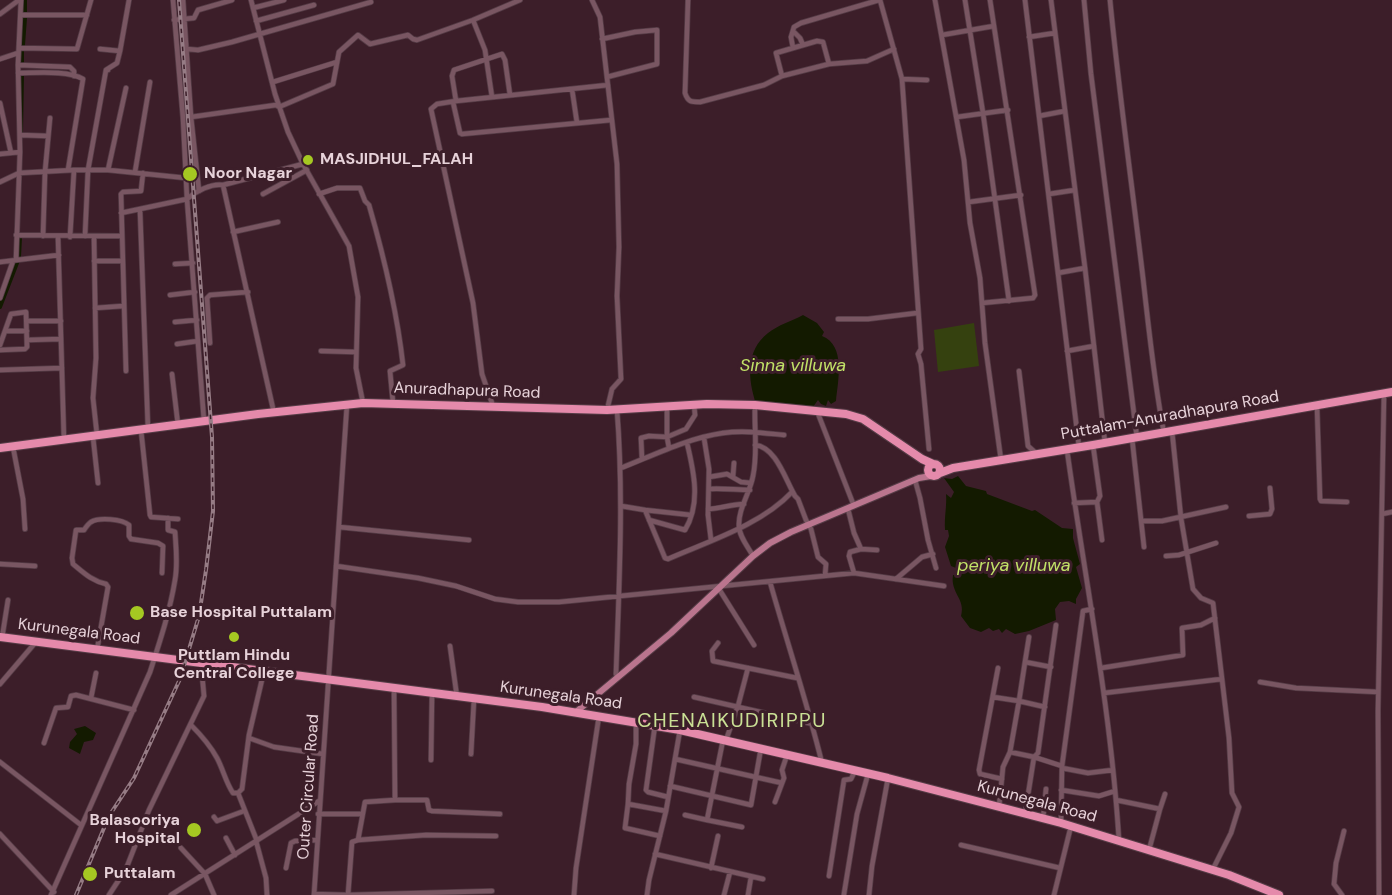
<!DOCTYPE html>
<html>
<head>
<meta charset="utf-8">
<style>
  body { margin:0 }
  canvas { display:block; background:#3c1e29 }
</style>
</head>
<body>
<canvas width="1392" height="895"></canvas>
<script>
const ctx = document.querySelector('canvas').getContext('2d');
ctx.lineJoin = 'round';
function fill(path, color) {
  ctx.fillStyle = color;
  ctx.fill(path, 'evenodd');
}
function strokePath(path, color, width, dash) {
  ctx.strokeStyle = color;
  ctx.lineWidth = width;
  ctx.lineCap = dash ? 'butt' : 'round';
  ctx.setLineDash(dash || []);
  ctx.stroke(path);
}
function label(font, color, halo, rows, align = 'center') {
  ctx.font = font + ' "DM Sans",sans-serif';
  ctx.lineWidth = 6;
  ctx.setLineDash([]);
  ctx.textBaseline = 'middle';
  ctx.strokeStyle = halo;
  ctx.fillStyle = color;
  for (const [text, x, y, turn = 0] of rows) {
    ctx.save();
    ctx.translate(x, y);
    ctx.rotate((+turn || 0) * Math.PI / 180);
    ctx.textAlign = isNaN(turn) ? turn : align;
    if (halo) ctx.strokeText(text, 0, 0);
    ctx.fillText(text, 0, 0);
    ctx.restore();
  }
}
const green = new Path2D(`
  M974,323L979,366L938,372L934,330Z`);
const water = new Path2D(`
  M803,315L817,323L824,332L822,336C846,345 838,381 836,401L831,404L828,400L826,406L821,404L818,400L813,407L806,408L756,404C748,379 745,351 768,333C778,325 792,321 803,315Z
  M958,476L966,486L986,491L987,494L1032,511L1035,510L1062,528L1073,529V538L1080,564L1076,567L1082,588L1076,599V604L1069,601L1060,602L1055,609L1056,620L1029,631L1015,634L1006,629L1002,633L999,629L993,631L989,628L981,632L970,628L961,616C966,599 950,593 953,575H957L956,568L951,566L945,547L949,536L948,530H945C944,517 947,506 946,494L951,498L954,492L944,478L952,479Z
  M85,726L96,733L93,740L84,742L80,754L69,748L70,742L77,734L74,729Z`);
const canal = new Path2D(`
  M25,0V12
  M23,45L25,18
  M22,62V51
  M21,132L22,76
  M19,257L20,238
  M0,307L17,263`);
const minor = new Path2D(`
  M173,0L183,118L186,178
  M183,0L191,117L199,191
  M251,0L275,94L288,132L303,164L349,246L358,297L356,368L363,403
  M592,0L600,17L617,164L619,247L617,296L621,379L612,389L607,410
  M688,0L685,93C688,102 691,102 700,102L764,85L782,76L829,64L867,61L894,49
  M880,0L902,79L921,349L918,354L921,364L929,449
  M935,0L964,160L970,223L980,278L985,343L1001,460
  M965,0L983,113L1009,301
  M1025,0L1079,447
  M1051,0L1085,268L1105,443
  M1084,0L1091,74L1137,438
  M1110,0C1119,93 1132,185 1143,278C1149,330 1154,382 1164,433
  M253,8L284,0
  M0,14L19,0
  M21,15H87
  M174,20L194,18L198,10L232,0
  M473,20L485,50L492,97
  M256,21L314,5
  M793,31L800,38L803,45
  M942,35L994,26
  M1029,37L1055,33
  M602,39L635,32L657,30V64L607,77
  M19,48L77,49L91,0
  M793,48L791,37L794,27L801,23L879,0
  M100,49L120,51L129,0
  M187,49L198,50L232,42L371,2
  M0,59L18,53
  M18,65L70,67L74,71V76
  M108,70H106L117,63L120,51
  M18,73C36,73 68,70 83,79L68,170
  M782,76L776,53L817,41L823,42L829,64
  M902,79L927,80
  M273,82L337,62
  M572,89L577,123
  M456,101L452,76L454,70L502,54L505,60L510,95
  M453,102L460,133L462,134L611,120
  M0,103L11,153
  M1039,116L1065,111
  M191,117L276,105L279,107L333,84L339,52L358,35L370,44L408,35L413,39L417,40L473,20L520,0
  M957,117L1008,110
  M20,135L48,136
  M0,154L20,152
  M108,170L126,88
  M135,172L150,82
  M0,182L19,173L74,170H108L186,178L187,199L121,213
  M223,185L274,413
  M263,194L307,170
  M319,194L337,188H360L365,201L369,205C384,257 397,311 403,365L390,371L393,403
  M1049,194L1075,190
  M969,202L1021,195
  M140,210L148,429
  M233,232L278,222
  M16,235L122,236
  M43,236L45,172L50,118
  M85,236L88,170L106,70
  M58,237L64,441
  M70,237L74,170
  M94,237L96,358L93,398L97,435
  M16,260L20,152L18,65L21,0
  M94,261H122
  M0,262L59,255
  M175,264L193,263
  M1058,273L1085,268
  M170,295L195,292
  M0,298L13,261
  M982,303L1033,298L1035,295L990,0
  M95,308L123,306
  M838,319H868L917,313
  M27,321H61
  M175,322L197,320
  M5,331H27
  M27,340L61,339
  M210,343L207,298L210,295L248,292
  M177,344L198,341
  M0,345L11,314L26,312L27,347L25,349L0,350
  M321,351L355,352
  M1067,351L1094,346
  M0,370L62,368
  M126,371L121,194L123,192L141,191L143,173
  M1019,371L1028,446L1037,454
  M172,374L178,425
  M493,406L482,374L473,303L431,109L437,104L456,101L608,85
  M667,406V437L669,448
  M1317,406L1320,499L1321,501L1347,502
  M617,410C624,498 619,586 616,674L618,677
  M817,411L854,506
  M204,421L187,199C196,191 212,183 223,185L303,164
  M141,430L150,515L151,517L178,519
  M1172,431L1181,518L1193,589L1201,598L1213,603L1229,738L1232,793L1239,807L1231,833L1213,869
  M93,437L98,483
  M704,438L709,469L708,515L711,540
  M1132,438L1144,547
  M755,445C776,447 785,479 795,496L798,499L806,520L811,529L818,557L826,564L825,576
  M13,447L23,499L25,529
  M1067,450C1085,580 1111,709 1119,841
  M642,459L641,438L649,436L667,437L686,429L695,415L694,404
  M621,468C654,455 688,438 723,433C744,430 764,433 784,435
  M733,476L734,463
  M709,477L727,474L741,482L751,483
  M915,480L920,498L928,540L936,568
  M709,489C723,488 736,490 750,490
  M1097,502L1102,540
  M1074,503L1097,502L1100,496L1093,445
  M621,506L645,510L665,558L668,559C709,541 761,525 792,492
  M708,509C720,509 731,504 744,504
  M848,509L854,533L861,549L850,552L849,556L854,573
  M645,510L691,515
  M1382,514L1392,512
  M1249,516L1270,514L1272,509L1270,488
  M649,520L685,530C701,504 694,472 687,443
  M1142,521H1162L1226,507
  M339,527L469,540
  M861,549L877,550
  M753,556C748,547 739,536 739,526C738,509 750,493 753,476C758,453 754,428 755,405
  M1166,556L1179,555L1216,543
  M0,564L35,566
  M336,566L418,578L456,586L495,599L518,602H559L854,573L944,586
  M896,579L922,557L933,554
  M770,582C787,642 807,702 822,763
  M719,589L754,645
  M1029,637L1025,662L1051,667
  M2,638L8,600
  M718,643L712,651L713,661L797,678
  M450,646L457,697
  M97,650L108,587L106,584C92,581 84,573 73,564L72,558L76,530H84C86,527 88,524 91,522C99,517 122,519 129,525V536L131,539L158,543L163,546L162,573
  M1025,662L1019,701L1045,707
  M998,668L979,770L980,774L1002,779
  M1101,668L1183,655L1182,628L1201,625L1215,618
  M1260,682L1296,688L1378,692
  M0,684L35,643
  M394,689L395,800H427L429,810L432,811L500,814
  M1104,693L1222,679
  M694,697L813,724
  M993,697L1019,701L1010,752
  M91,698L96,673
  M191,725C201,735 210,745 217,758C223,769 226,783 233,793H238
  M655,725L646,790L648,792L668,797
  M249,738L274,747L323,754
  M726,740L738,706L748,668
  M44,743L56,708L68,707L71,696L76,695L134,710
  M471,754L474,699
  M675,759L782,783
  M431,760L432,694
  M0,762L81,825
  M1062,768L1088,773L1113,770
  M670,786L751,805L761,748
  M1061,790L1099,796L1115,791
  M395,800L365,802L358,840L426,835L496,836
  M1116,800L1160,809L1149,850
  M775,802L784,778L782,770L787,755
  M628,804L629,784L636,744V722
  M999,807L1003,767L1010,752L1034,757L1038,753L1056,625
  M1160,809L1165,794
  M318,814H361
  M1025,814L1034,757L1062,766
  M685,815L707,820L723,740
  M214,817L217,821L244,811
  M1043,819L1046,789
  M707,820L742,827
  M1061,823L1062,766L1083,611L1092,609
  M0,834L54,892
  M660,836L625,828L628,804L666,811
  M226,838L235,855
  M256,841L266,878L267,895
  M257,841L238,793L242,789L249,735L264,671
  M961,845L1060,868
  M181,848L205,874L214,895
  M655,854L763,879
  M286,868L291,843L295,841L316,840
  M711,868L718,836
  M829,876L844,780L851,779L855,771
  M314,894L348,895L352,842L358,840
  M844,894L857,814L868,774
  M51,895L150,672C160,641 170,611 175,580C178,564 176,548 175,532L168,530V518
  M109,895L126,869L149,810L204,696L201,663
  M171,895L319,801
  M314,895L347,404
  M348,895L492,891
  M574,895L576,868L599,716
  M647,895L649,880L666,811L680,730
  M724,895L730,872
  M748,895L751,877
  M869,895L872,866L888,778
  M1054,895L1071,826
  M1342,895L1334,884L1336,863L1344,831
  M1379,895L1378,711L1384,394`);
const major = new Path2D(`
  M576,712L671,633L753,556L770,543L791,532L919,478L931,476`);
const highway = new Path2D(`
  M0,448L258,414L363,403L607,410L707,404L755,405L846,414L863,419L922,459L933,464
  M928 470a6 6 0 1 1 12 0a6 6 0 1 1-12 0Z
  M940,473L953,468L1093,445L1392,392
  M0,637L542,707L680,730L888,778L1061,823L1229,875L1279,895`);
const rail = new Path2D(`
  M76,895L109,816L134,778L180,679L199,616L206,570L213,511L212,437L179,0`);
const markers = [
  [308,160,6,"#a5c822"],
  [190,174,8,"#a5c822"],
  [137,613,8,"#a5c822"],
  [234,637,6,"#a5c822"],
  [194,830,8,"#a5c822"],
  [90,874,8,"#a5c822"]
];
const poiNames = [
  ["MASJIDHUL_FALAH",320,160],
  ["Noor Nagar",204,174],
  ["Base Hospital Puttalam",150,613],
  ["Puttlam Hindu",234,656,"center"],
  ["Central College",234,674,"center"],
  ["Balasooriya",180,821,"right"],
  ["Hospital",180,839,"right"],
  ["Puttalam",104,874]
];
const streetNames = [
  ["Anuradhapura Road",467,391,2],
  ["Puttalam-Anuradhapura Road",1170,416,-10],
  ["Kurunegala Road",79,632,7],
  ["Kurunegala Road",561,696,8],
  ["Outer Circular Road",309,787,-86],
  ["Kurunegala Road",1037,802,15]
];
const waterNames = [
  ["Sinna villuwa",793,366],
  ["periya villuwa",1014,566]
];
const quarterNames = [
  ["CHENAIKUDIRIPPU",732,722]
];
fill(green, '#35410f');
fill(water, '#131a00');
strokePath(canal, '#131a00', 4);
strokePath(minor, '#553c46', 6);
strokePath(major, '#553c46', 8);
strokePath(highway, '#553c46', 10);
strokePath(minor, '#795662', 4.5);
strokePath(major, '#ba758e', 6);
strokePath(highway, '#e58aab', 8);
strokePath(rail, '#967c85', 4);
strokePath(rail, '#3c1e29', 1.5, [4.5]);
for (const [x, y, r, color] of markers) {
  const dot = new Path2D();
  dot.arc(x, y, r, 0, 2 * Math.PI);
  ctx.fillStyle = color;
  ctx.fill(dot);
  strokePath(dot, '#3c1e29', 2);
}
label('bold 16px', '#e7d2d9', '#3c1e29', poiNames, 'left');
label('16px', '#e7d2d9', '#3c1e29', streetNames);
label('italic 18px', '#c2e268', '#3c1e29', waterNames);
ctx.letterSpacing = '1.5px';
label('20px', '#cae095', '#3c1e29', quarterNames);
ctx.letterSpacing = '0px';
</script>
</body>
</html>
